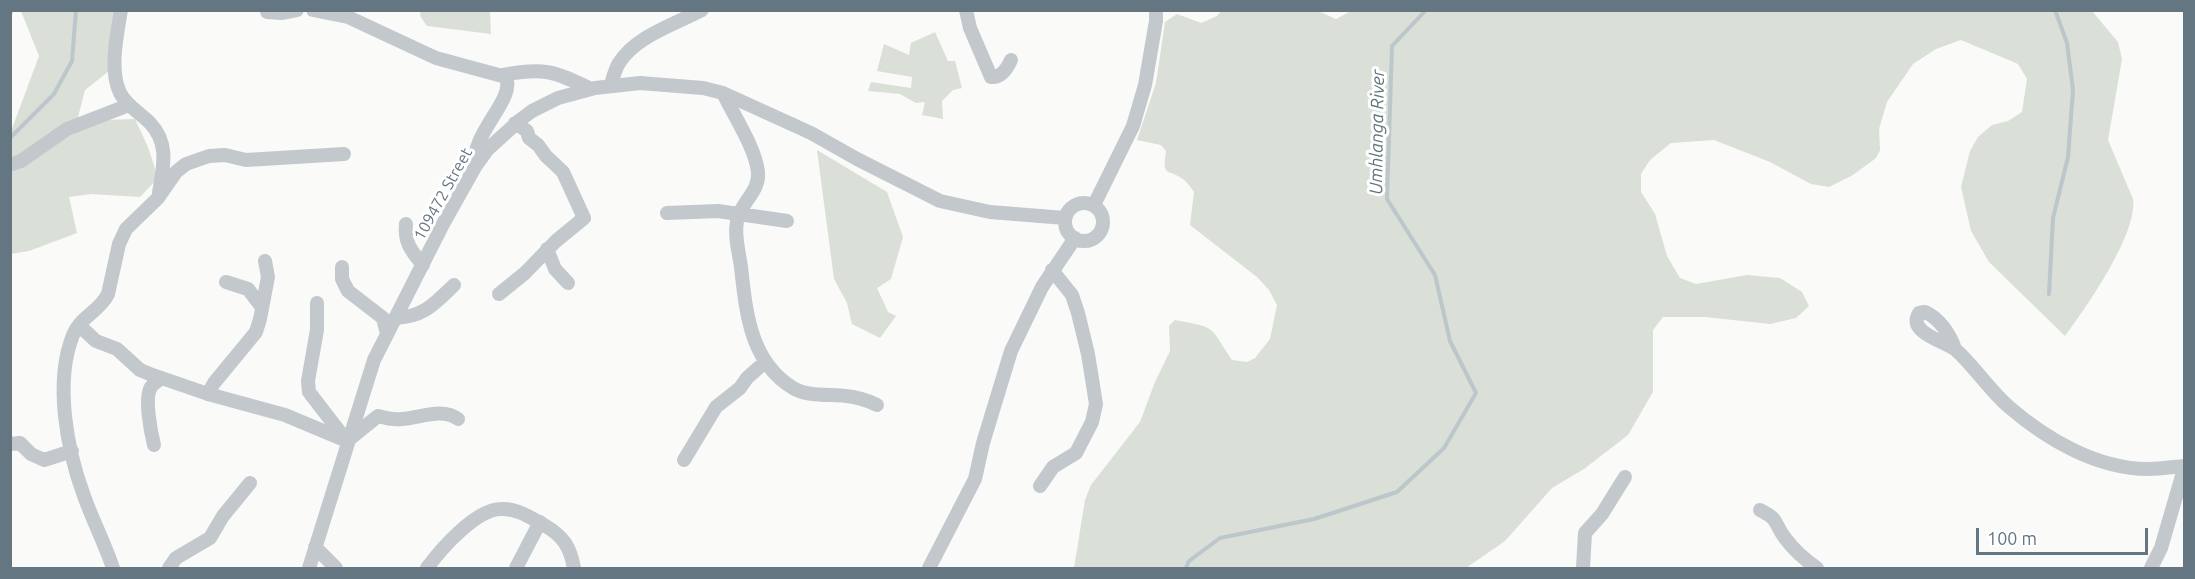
<!DOCTYPE html>
<html>
<head>
<meta charset="utf-8">
<style>
  body { margin:0 }
  #map { position:relative; width:2195px; height:579px; overflow:hidden; background:#fafaf8; font-family:Ubuntu,sans-serif }
  canvas { display:block }
  .frame { position:absolute; inset:0; border:12px solid #657683; pointer-events:none }
  .scale { position:absolute; left:1976px; top:528px; width:172px; height:27px; box-sizing:border-box; border:3px solid #657683; border-top:0; padding-left:8px; font-size:18px; line-height:21px; white-space:nowrap; color:#657683; -webkit-text-stroke:4px #fff; paint-order:stroke }
</style>
</head>
<body>
<div id="map">
<canvas width="2195" height="579"></canvas>
<div class="frame"></div>
<div class="scale">100 m</div>
</div>
<script>
const ctx = document.querySelector('canvas').getContext('2d');
ctx.lineJoin = 'round';
function fill(path, color) {
  ctx.fillStyle = color;
  ctx.fill(path, 'evenodd');
}
function strokePath(path, color, width, dash) {
  ctx.strokeStyle = color;
  ctx.lineWidth = width;
  ctx.lineCap = dash ? 'butt' : 'round';
  ctx.setLineDash(dash || []);
  ctx.stroke(path);
}
function label(font, color, halo, rows, align = 'center') {
  ctx.font = font + ' Ubuntu,sans-serif';
  ctx.lineWidth = 6;
  ctx.setLineDash([]);
  ctx.textBaseline = 'middle';
  ctx.strokeStyle = halo;
  ctx.fillStyle = color;
  for (const [text, x, y, turn = 0] of rows) {
    ctx.save();
    ctx.translate(x, y);
    ctx.rotate((+turn || 0) * Math.PI / 180);
    ctx.textAlign = isNaN(turn) ? turn : align;
    if (halo) ctx.strokeText(text, 0, 0);
    ctx.fillText(text, 0, 0);
    ctx.restore();
  }
}
const green = new Path2D(`
  M21,11H117L109,71L85,90L78,117L106,120L135,119L148,147L158,178L140,197L91,194L69,197L77,233L29,251L11,254L10,134L39,56Z
  M421,11H490L491,34L427,26L420,16Z
  M1221,11H1318L1336,19L1353,10L2092,11L2118,42L2122,59L2108,140L2133,199C2138,233 2086,308 2065,336L1989,262L1971,231L1961,187L1970,151L1978,137L1992,125L2008,121L2022,112L2027,79L2018,64L1961,40L1936,49L1913,64L1887,102L1879,129L1880,150L1876,158L1853,175L1829,187L1811,184L1770,162L1714,140L1671,143L1650,160L1641,174V192L1655,214L1667,256L1680,278L1696,284L1747,275L1780,278L1802,292L1809,306L1796,318L1770,324L1705,317H1663L1653,330V392L1628,435L1584,469L1552,488L1505,541L1466,568H1074L1085,500L1091,485L1140,422L1155,382L1170,351L1169,326L1175,320C1217,328 1209,325 1232,360L1247,362L1255,358L1270,339L1277,305L1269,290L1257,277L1190,225L1194,192C1191,188 1188,183 1184,180C1168,167 1162,180 1166,151L1161,145L1137,140L1156,83L1165,22L1177,14L1201,23L1217,16Z
  M935,32L948,61H955L962,88L953,90L942,101L943,119L922,115L925,102L916,103L900,94L868,91L871,82L911,88L912,77L877,71L884,44L909,55L911,43Z
  M817,150L887,192L903,237L891,279L877,288L888,312L896,316L880,338L852,324L847,303L834,279Z`);
const stream = new Path2D(`
  M1538,10H1543
  M10,15L11,10
  M10,138L54,94L72,61L76,10
  M2049,294L2053,218L2068,157L2073,90L2067,43L2055,10
  M1186,568L1189,561L1220,538L1314,519L1397,492L1444,448L1476,393L1450,341L1435,275L1387,199L1392,46L1426,10`);
const minor = new Path2D(`
  M121,10C117,35 109,70 120,93C127,106 140,113 150,123C170,144 163,168 159,193
  M313,10L348,17L436,58L506,77C516,100 470,133 475,167
  M966,10L970,28L991,77C1001,78 1007,69 1011,60
  M267,12L281,13L297,10
  M502,75C543,67 554,71 591,89
  M611,85C613,78 615,69 619,63C636,36 675,24 702,10
  M723,93C734,116 755,147 758,172C760,192 740,203 737,221C734,236 739,252 741,267C746,312 750,362 793,388C808,397 829,394 846,396C858,397 867,400 877,405
  M10,165L21,161L67,129L129,105
  M1065 222a19 19 0 1 1 38 0a19 19 0 1 1-38 0Z
  M1094,205L1133,126L1145,85L1156,21V10
  M667,213L718,211L787,221
  M406,224C404,242 411,251 423,265
  M547,249L555,269L568,283
  M342,267V279L348,291L383,318L387,334
  M226,282L248,289L261,306
  M499,294L525,273L556,241L584,218L563,172L546,156L538,145L529,138L527,131L515,123
  M317,303V330L308,381L309,392L346,440
  M395,318C424,317 434,304 454,285
  M76,329H83L96,341L117,349L140,370L150,374L208,394L285,415L347,441
  M1955,349C1950,334 1939,318 1925,312L1919,313C1907,333 1945,341 1956,350C1975,367 1989,390 2009,407C2046,439 2097,469 2148,469C2160,469 2173,467 2184,466
  M208,394L214,383L256,332L260,319L268,277L265,261
  M347,441L378,416C385,418 395,420 402,419C420,418 442,407 458,419
  M10,444L20,443L31,454L44,460L72,451
  M154,445C151,433 144,398 151,387C154,383 159,380 162,378
  M684,460L716,407L740,388L747,378L765,362
  M1040,486L1053,467L1076,453L1092,422L1096,404L1088,354L1078,313L1072,295L1052,270
  M1760,510C1780,520 1773,522 1785,538C1794,550 1805,560 1817,568
  M315,547L336,568
  M113,568C105,544 93,521 84,496C67,450 54,382 73,335C80,317 100,311 108,294L119,244L126,229L158,198L176,172L186,164L209,156L225,155L246,160L344,154
  M169,568L176,558L210,538L223,516L250,483
  M309,568L374,360L443,224L475,167L488,149L520,120L532,111L558,98L595,88L640,83L703,88L723,93L811,133L857,159L940,201L990,212L1065,218
  M427,568C441,549 476,509 501,509C517,508 531,518 544,525C563,536 570,546 574,568
  M516,568L540,522
  M929,568L975,479L983,443L1011,351L1042,287L1075,238
  M1583,568L1585,533L1602,514L1625,477
  M2151,568L2161,548L2184,469`);
const streetNames = [
  ["109472 Street",443,194,-61]
];
const waterNames = [
  ["Umhlanga River",1377,132,-89]
];
fill(green, '#dadfd7');
strokePath(stream, '#bbc7cb', 4);
strokePath(minor, '#c3c8cc', 14);
label('16px', '#657683', '#fff', streetNames);
label('italic 18px', '#60757c', '#fff', waterNames);
</script>
</body>
</html>
